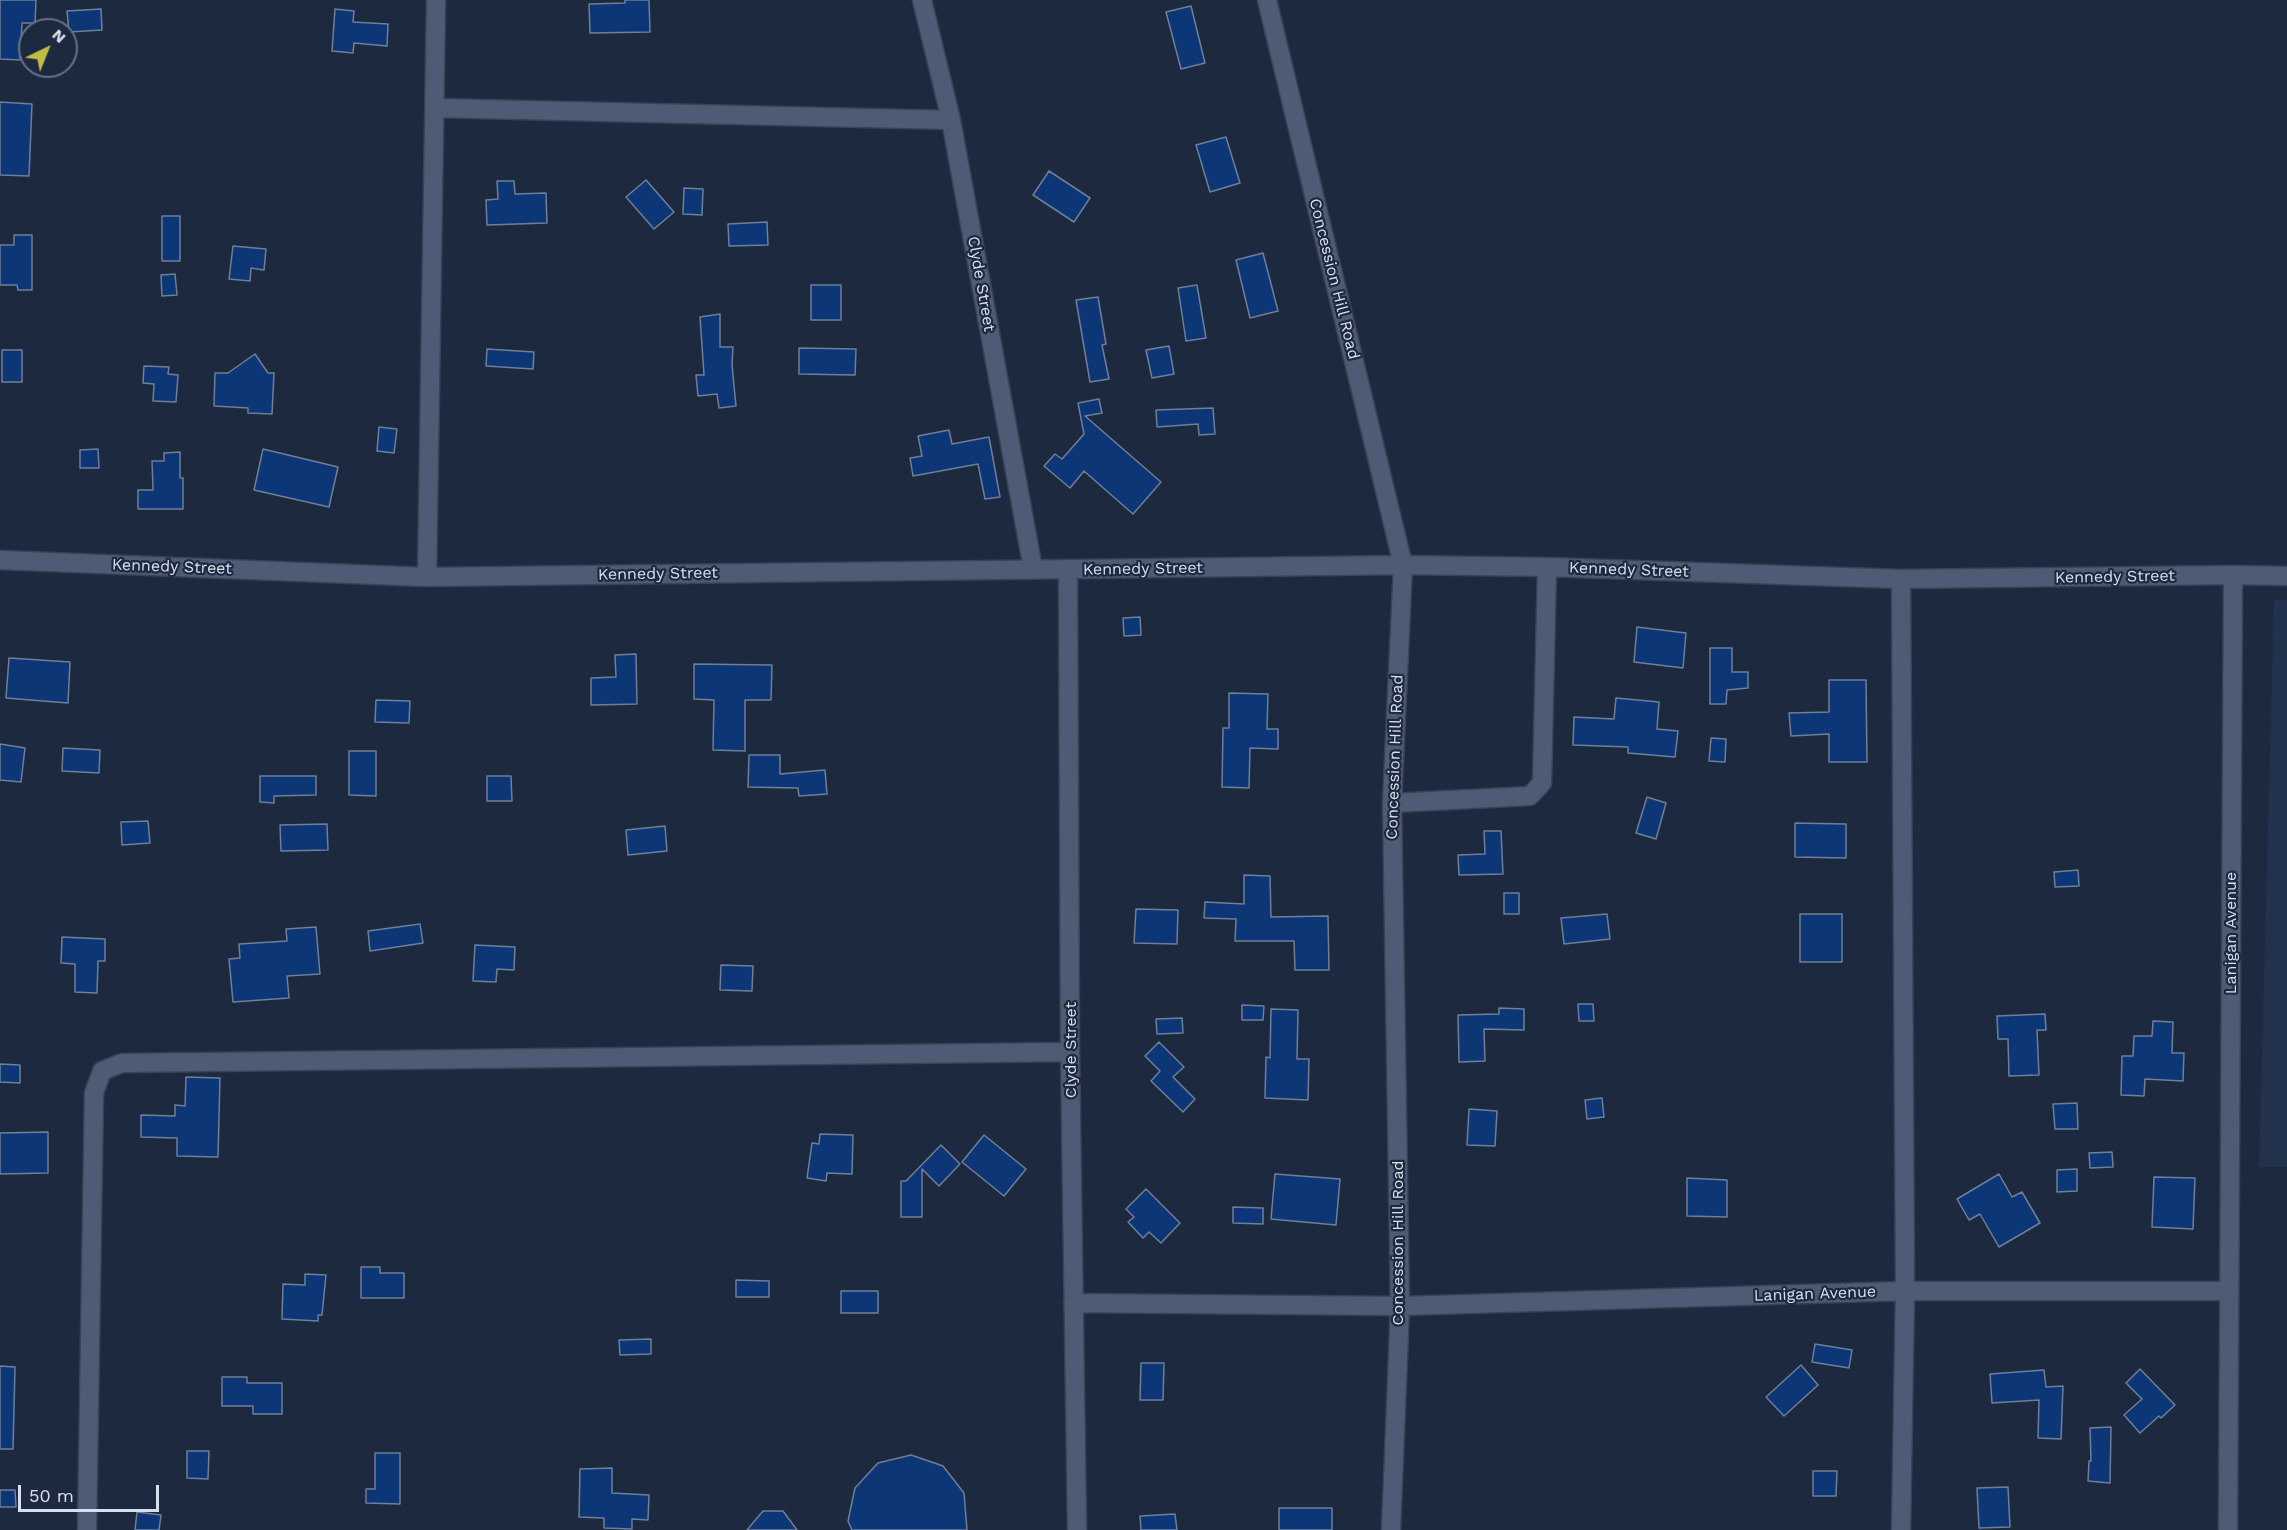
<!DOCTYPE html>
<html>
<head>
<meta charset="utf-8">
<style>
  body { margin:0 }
  #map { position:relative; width:2287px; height:1530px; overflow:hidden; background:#1c293e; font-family:"Work Sans",sans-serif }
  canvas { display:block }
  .north { position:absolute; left:18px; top:18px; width:60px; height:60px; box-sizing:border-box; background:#1c293e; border:2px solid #677284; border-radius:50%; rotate:43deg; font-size:16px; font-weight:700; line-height:24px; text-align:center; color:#d7e0ee }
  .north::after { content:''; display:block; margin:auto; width:21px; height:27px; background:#bebf42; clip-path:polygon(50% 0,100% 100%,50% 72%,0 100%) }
  .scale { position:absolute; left:18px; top:1485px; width:141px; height:27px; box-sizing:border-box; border:3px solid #d7e0ee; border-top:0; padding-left:8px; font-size:18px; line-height:21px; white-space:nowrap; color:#d7e0ee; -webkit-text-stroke:4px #1c293e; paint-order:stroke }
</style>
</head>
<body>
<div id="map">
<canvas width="2287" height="1530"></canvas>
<div class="north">N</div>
<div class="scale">50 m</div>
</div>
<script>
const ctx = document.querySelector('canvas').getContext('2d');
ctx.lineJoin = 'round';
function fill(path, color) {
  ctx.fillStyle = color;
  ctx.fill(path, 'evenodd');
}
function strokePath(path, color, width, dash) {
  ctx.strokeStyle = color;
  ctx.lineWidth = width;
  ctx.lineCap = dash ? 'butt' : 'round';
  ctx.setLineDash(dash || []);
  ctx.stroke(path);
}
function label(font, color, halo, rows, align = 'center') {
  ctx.font = font + ' "Work Sans",sans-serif';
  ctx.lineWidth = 4.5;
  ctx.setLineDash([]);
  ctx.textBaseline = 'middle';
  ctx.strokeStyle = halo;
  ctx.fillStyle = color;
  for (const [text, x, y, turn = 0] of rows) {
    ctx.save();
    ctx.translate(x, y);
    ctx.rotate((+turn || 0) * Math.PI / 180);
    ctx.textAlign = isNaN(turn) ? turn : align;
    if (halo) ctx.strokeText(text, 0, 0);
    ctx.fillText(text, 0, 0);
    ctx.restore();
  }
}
const built = new Path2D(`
  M2274,600H2287V1167H2259Z`);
const building = new Path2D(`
  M0,0H36L35,23H22L20,60L0,59Z
  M625,0H649L650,32L590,33L589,4L625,3Z
  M1191,6L1205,63L1181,69L1166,12Z
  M101,9L102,30L69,32L67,11Z
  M335,9L354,11L353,22L388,24L387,46L354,43L353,53L332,51Z
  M0,102L32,104L29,176L0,175Z
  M1226,137L1240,183L1210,192L1196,145Z
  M1049,171L1090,198L1074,222L1033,195Z
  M646,180L674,212L654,229L626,197Z
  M497,181H514L515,194L546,193L547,223L487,225L486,200L498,199Z
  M684,188L703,189L702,215L683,214Z
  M162,216H180V261H162Z
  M767,222L768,245L729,246L728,224Z
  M14,235H32V290H18L17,285H0V245H14Z
  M233,246L266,249L264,270L251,268L250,281L229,279Z
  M1263,253L1278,311L1250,318L1236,260Z
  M175,274L177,295L162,296L161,275Z
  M811,285H841V320H811Z
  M1197,285L1206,338L1186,341L1178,288Z
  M1098,297L1106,344L1102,345L1109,379L1090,382L1076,300Z
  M720,314V347H733L732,365L736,406L719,408L717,394L698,396L696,375H704L700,317Z
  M1169,346L1174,374L1152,378L1146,350Z
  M799,348L856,349L855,375L799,374Z
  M487,349L534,352L533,369L486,366Z
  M2,350H22V382H2Z
  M255,354L268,373H274L272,414L248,413V408L214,406L215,373H228Z
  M144,366L169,367L168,374L178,375L176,402L153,401L154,384L143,383Z
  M1099,399L1102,413L1085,416L1161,482L1133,514L1084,471L1070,488L1044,466L1055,454L1062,459L1084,434L1078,403Z
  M1213,408L1215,434L1199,435L1198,424L1157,427L1156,410Z
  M379,427L397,429L394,453L377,451Z
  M949,430L952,444L989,437L1000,497L985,499L978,464L913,476L910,458L922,456L918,436Z
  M98,449L99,468H80V450Z
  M263,449L338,467L329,507L254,490Z
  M180,452V478H183V509H138V490H153L152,461H164V453Z
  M1140,617L1141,635L1124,636L1123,618Z
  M1637,627L1686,633L1683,668L1634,662Z
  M1710,648H1732V672H1748V688L1727,690L1726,704H1710Z
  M636,654L637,704L591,705V678L616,677L615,655Z
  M9,658L70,662L68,703L6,698Z
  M694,664L772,665L771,700H745V751L713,750L714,700L694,699Z
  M1829,680H1866L1867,762H1829V734L1791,736L1789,713L1829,712Z
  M1229,693L1268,694L1267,729H1278V749L1250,748L1249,788L1222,787L1223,728H1229Z
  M1616,698L1659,702L1657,729L1678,731L1675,757L1628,753V747L1573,745L1574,717L1614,719Z
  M376,700L410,701L409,723L375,722Z
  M1711,738L1726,739L1725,762L1709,761Z
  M0,744L25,748L21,782L0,780Z
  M63,748L100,750L99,773L62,771Z
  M349,751H376V796L349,795Z
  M749,755H780V774L825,770L827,794L799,796L798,788L748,787Z
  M260,776H316V795L274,796V803L260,802Z
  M487,776H511L512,801H487Z
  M1647,797L1666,803L1656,839L1636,833Z
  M148,821L150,843L122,845L121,822Z
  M1795,823L1846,824V858L1795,857Z
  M327,824L328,850L281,851L280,825Z
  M665,826L667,851L628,855L626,830Z
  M1484,831H1501L1503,874L1459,875L1458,855L1485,854Z
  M2078,870L2079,886L2055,887L2054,872Z
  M1244,875L1270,876L1271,917L1328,916L1329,970H1295L1294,941H1235L1236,919L1204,918L1205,902L1244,904Z
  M1504,893H1519V914H1504Z
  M1136,909L1178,910L1177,944L1134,943Z
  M1607,914L1610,939L1564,944L1561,918Z
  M1800,914H1842V962H1800Z
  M420,924L423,943L370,951L368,931Z
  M316,927L320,974L287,976L289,998L233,1002L229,959L240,958L239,944L287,941L286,929Z
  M62,937L105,939V961H98L97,993L75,992V964L61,963Z
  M475,945L515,947L514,970L497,969L496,982L473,981Z
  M721,965L753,966L752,991L720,990Z
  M1578,1004H1593L1594,1021H1579Z
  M1242,1005L1264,1006L1263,1020H1242Z
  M1499,1008L1524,1009V1030L1484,1029L1485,1061L1459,1062L1458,1015L1499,1014Z
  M1271,1009L1298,1010L1297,1059H1309L1308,1100L1265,1098L1266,1057L1270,1058Z
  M2045,1014L2046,1030H2037L2039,1075L2009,1076L2008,1039H1998L1997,1016Z
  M1182,1018L1183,1033L1157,1034L1156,1019Z
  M2153,1021L2173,1022L2172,1053H2184L2183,1081L2145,1079L2144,1096L2121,1095L2122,1056H2133L2134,1036H2152Z
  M1159,1042L1184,1067L1173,1077L1195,1099L1183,1112L1151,1081L1160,1071L1145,1056Z
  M0,1064L20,1065V1083L0,1082Z
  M186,1077L220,1078L218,1157L177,1156V1138L141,1137V1115L175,1116V1105L185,1106Z
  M1602,1098L1604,1117L1587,1119L1585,1100Z
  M2077,1103L2078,1129H2055L2053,1104Z
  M1469,1109L1497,1111L1495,1146L1467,1145Z
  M48,1132V1173L0,1174V1133Z
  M820,1134L853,1135L852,1174L827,1173L826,1181L807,1178L812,1143L819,1144Z
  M984,1135L1026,1169L1004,1196L962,1162Z
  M941,1145L960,1164L939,1186L922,1169V1217H901V1181H906Z
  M2112,1152L2113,1167L2090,1168L2089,1153Z
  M2077,1169V1191L2057,1192V1170Z
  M1275,1174L1340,1179L1336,1225L1271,1219Z
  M1999,1174L2012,1197L2022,1192L2040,1223L1999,1247L1980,1214L1969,1220L1957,1199Z
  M2154,1177L2195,1178L2193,1229L2152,1227Z
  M1687,1178L1727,1180V1217L1687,1216Z
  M1146,1189L1180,1223L1161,1243L1149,1232L1143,1238L1128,1222L1134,1217L1126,1209Z
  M1233,1207L1263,1208V1224L1233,1223Z
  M361,1267H380V1273H404V1298H361Z
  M305,1274L326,1275L322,1315H318V1321L282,1319L283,1284L305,1285Z
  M736,1280L769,1281V1297H736Z
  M841,1291H878V1313H841Z
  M651,1339V1354L620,1355L619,1340Z
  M1815,1344L1852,1350L1849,1368L1812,1362Z
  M1141,1363H1164L1163,1400H1140Z
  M1801,1365L1818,1385L1784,1416L1766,1397Z
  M0,1366L15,1367L13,1449H0Z
  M2140,1369L2175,1405L2161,1418L2159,1416L2140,1433L2124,1415L2142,1399L2126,1383Z
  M2044,1370L2046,1387L2063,1386L2061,1439L2038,1438L2039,1400L1992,1403L1990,1374Z
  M222,1377H247V1383H282V1414H253V1406H222Z
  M2111,1427L2110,1483L2088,1481L2089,1461H2091L2090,1428Z
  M187,1451H209L208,1479L187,1478Z
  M375,1453H400V1504L366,1503V1489H375Z
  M911,1455L943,1466L964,1493L967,1530H852L848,1521L855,1488L878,1463Z
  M612,1468V1493L649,1495L648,1520L632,1519V1529L604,1528V1518L579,1517L580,1469Z
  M1813,1471H1837L1836,1496H1813Z
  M2008,1487L2010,1527L1979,1528L1977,1488Z
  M0,1490H15L16,1507H0Z
  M1279,1508H1332V1530H1279Z
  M763,1511H783L797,1530H747Z
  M137,1512L161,1515L159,1530H135Z
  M1175,1514L1177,1530H1141L1140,1516Z`);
const street = new Path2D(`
  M922,0L951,120L1033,569
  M1267,0L1403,565L1392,803L1400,1306L1391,1530
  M435,108L951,120
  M0,560L427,577L1403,565L1547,567L1901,579L2233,575L2287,576
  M1068,570L1070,1052L1077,1530
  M427,577L436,0
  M1901,579L1905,1291L1901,1530
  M1392,803L1530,796L1542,783L1547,567
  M1073,1303L1400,1306L1905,1291H2229
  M87,1530L94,1093L102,1071L122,1063L1070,1052
  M2228,1530L2233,575`);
const streetNames = [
  ["Concession Hill Road",1334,279,76],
  ["Clyde Street",981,284,80],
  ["Kennedy Street",172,567,2],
  ["Kennedy Street",1143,569,-1],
  ["Kennedy Street",1629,570,2],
  ["Kennedy Street",658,574,-1],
  ["Kennedy Street",2115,577,-1],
  ["Concession Hill Road",1395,757,-88],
  ["Lanigan Avenue",2231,933,-90],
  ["Clyde Street",1071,1050,-90],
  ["Concession Hill Road",1398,1243,-90],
  ["Lanigan Avenue",1815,1294,-2]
];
fill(built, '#22324d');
fill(building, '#0d3677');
strokePath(building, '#6f7f98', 1.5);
strokePath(street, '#384354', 21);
strokePath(street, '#4d5c74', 18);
label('16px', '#d7e0ee', '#1c293e', streetNames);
</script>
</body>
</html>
